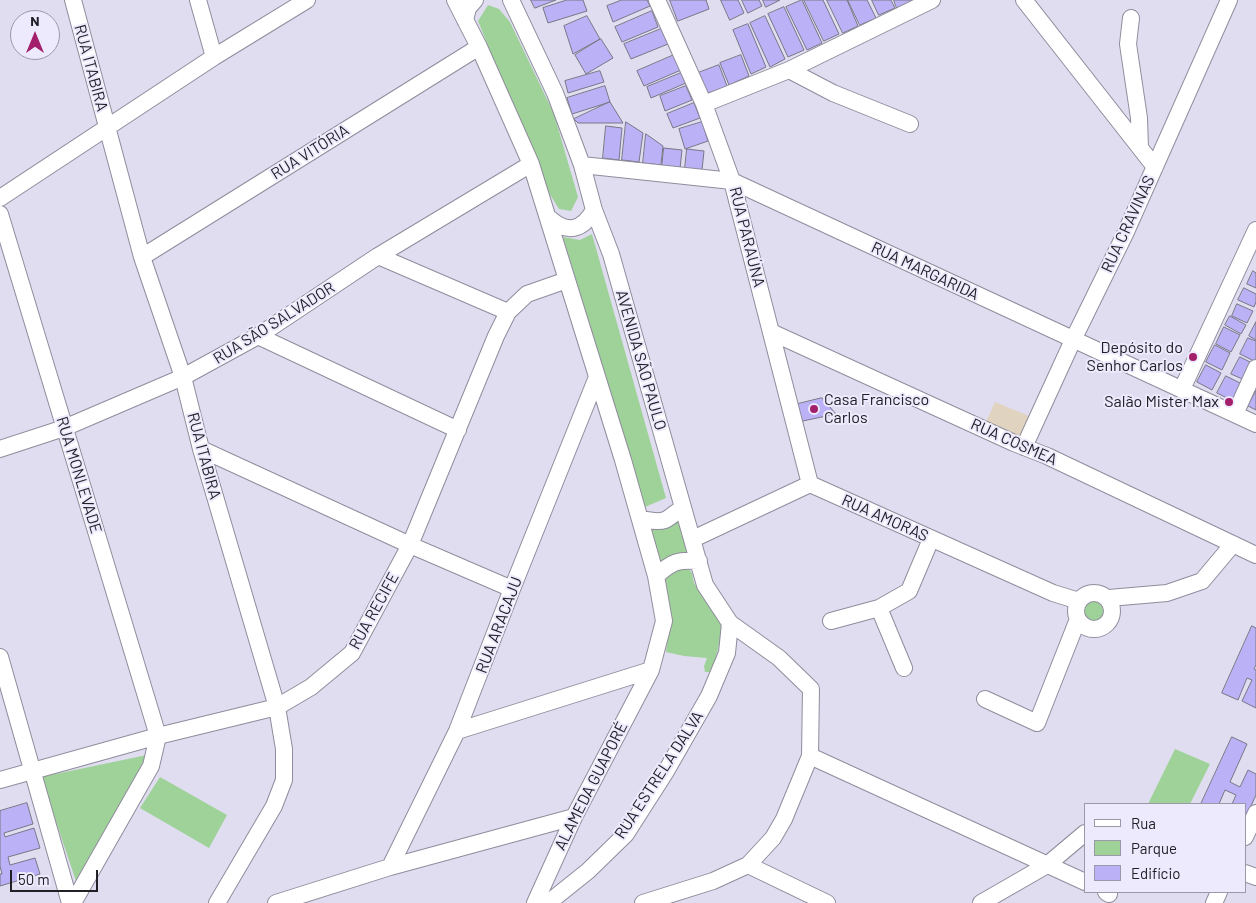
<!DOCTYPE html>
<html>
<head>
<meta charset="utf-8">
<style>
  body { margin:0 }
  #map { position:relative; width:1256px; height:903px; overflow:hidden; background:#dfddef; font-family:Barlow,sans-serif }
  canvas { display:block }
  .legend { position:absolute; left:1084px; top:803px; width:162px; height:90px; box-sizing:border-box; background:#eceafc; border:1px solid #9b99a7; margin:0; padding:6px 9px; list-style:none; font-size:15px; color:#212027 }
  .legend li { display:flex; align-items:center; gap:10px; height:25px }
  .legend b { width:25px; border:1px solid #9b99a7 }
  .north { position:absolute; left:10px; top:10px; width:50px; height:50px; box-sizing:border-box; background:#eceafc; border:1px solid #9b99a7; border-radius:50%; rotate:0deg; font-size:14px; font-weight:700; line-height:20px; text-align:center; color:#212027 }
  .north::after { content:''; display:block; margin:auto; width:18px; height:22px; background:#a31e6b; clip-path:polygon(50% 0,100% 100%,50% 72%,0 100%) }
  .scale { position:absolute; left:10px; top:870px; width:88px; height:22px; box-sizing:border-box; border:2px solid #212027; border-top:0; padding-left:6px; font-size:15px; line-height:18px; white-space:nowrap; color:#212027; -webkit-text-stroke:4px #eceafc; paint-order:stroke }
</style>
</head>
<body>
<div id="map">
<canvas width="1256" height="903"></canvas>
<ul class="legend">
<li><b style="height:6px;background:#fff"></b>Rua</li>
<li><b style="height:14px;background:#9fd299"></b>Parque</li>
<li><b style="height:14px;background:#bbb1f7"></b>Edifício</li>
</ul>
<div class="north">N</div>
<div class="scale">50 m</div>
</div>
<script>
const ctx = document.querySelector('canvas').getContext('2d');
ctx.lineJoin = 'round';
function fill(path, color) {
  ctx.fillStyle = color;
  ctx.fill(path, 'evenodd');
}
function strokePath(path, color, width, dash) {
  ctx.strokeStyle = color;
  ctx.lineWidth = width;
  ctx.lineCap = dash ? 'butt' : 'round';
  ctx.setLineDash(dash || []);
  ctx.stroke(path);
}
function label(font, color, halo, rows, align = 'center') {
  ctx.font = font + ' Barlow,sans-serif';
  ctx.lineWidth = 4;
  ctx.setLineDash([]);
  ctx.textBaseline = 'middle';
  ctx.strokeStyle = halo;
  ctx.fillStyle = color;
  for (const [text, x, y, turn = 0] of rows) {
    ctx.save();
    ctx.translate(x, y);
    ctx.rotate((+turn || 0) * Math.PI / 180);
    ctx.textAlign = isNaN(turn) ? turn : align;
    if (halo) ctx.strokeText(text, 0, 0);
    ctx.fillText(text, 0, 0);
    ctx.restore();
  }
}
const industrial = new Path2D(`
  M995,402L1029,416L1019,442L984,426Z`);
const green = new Path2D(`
  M488,5L499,9L510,22L554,114L578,197L571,211L559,209L546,188L478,21Z
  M592,234L666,498L645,507L563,237L580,240Z
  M680,516L690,553L658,567L645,526L663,529Z
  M687,567L692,573L694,583L722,621C722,634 716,661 711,672H705L704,666L707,658L684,656L666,652L668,634L661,581L668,572Z
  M1081 611a13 13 0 1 1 26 0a13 13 0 1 1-26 0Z
  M1175,749L1210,764L1190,804H1148Z
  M147,755L78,887L41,777Z
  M160,777L227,815L209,848L140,808Z`);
const building = new Path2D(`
  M531,0H556L535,8Z
  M567,0H583L587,11L548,23L543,8Z
  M622,0H647L650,6L613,22L607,6Z
  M670,0H706L709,9L678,21Z
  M721,0H738L744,13L730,20Z
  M742,0H759L762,6L748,13Z
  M763,0H780L766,7Z
  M802,0L822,43L807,50L786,7Z
  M804,0H823L839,34L824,41Z
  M827,0H847L858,26L843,33Z
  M848,0H867L876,18L860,25Z
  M872,0H891L895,8L879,15Z
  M894,0H913V1L897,8Z
  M784,7L804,50L788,57L768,14Z
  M652,11L658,27L622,42L615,27Z
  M587,16L600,39L573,54L564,26Z
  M765,16L785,59L770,67L750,23Z
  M748,24L766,67L751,74L733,30Z
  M661,29L668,44L631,59L624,44Z
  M601,39L613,58L586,74L575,55Z
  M674,55L681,70L644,86L637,71Z
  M741,55L749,76L729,85L720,63Z
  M719,65L727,86L706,94L698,73Z
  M600,71L604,82L568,93L565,81Z
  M681,73L686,83L651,98L647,87Z
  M605,86L610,102L572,114L567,98Z
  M686,86L692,100L665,111L660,96Z
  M610,102L623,123H578L574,119Z
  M694,103L700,118L673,128L667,114Z
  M626,122L643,133L639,162L622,160Z
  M702,122L708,141L685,149L679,129Z
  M606,126L622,128L619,160L603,158Z
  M646,134L663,146L661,165L643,163Z
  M664,148L682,150L680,169L662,167Z
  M687,149L704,151L702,170L685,168Z
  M1253,271L1256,273V288L1247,284Z
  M1244,288L1256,294V302L1254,307L1238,300Z
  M1237,304L1253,311L1247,323L1232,316Z
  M1230,316L1246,325L1241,334L1225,325Z
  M1256,322V340L1249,336Z
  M1224,327L1240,335L1231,352L1216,344Z
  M1248,338L1256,341V362L1240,354Z
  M1215,345L1230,353L1222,370L1206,362Z
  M1240,357L1256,365L1247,381L1231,374Z
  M1206,365L1221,373L1212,390L1197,382Z
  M1226,376L1242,384L1233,401L1217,393Z
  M1256,391V410L1248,406Z
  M822,398L836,414L798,422L794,405Z
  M1252,626L1256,628V665L1254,669L1256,670V708L1242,701L1252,680L1247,678L1238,700L1222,693Z
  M1232,737L1247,744L1230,782L1240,787L1248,770L1256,774V795L1245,819V804H1232L1236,795L1225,790L1219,804H1201Z
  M27,803L33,824L4,833L5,837L34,828L40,848L8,857L10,865L35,858L40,874L0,886V874H2L0,866V811Z`);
const minor = new Path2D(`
  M73,0L142,257L183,377L201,449L277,707L284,749V780L274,806L217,903
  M198,0L214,57
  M455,0L479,47L531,164L623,460L656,576L664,621L651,670L574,817L535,903
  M511,0L555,93L582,165L594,210L611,254L705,585L730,623L779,658L811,689L810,756L784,819L773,838L748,865L713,881L643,903
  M657,0L704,104L732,181L810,484
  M1024,0L1155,167
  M1131,18L1128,44L1139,118L1140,148
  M465,20L468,8L475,0
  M789,70L833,93L910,124
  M704,104L789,70L932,0
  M582,165L732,181L1256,424
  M0,198L214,57L307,0
  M0,214L158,736
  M549,218C567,234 582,231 594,210
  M378,256L508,312
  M142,257L479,47
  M771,332L1014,443L1047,456L1256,555
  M258,336L458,430
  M1182,389L1256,230
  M1235,414L1256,368
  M1024,447L1073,340L1125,234L1229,0
  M0,449L64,428L183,377L258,336L378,256L531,164
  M201,449L410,545L512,589
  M640,519C648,520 657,523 665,520C670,518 675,512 682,509
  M693,539L810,484L1053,593L1079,601
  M656,576C673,561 677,560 699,561
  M1076 611a18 18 0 1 1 36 0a18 18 0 1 1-36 0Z
  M1109,598L1167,593L1202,581L1233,544
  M879,608L904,668
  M831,621L879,608L909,591L931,539
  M0,657L70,903
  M985,699L1037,723L1078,619
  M457,731L651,670
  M810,756L1085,882
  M0,780L158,736L277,707L311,687L352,653L410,545L496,336L508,312L527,294L567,280
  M1245,837L1256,813
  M748,865L827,903
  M390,867L457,731L512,589L597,377
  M1245,873L1256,877
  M1106,892L1109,894
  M73,903L151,766L158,736
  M276,903L390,867L574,817
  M548,903L588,871L626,834L665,773L709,696L727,653L730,623
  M981,903L1047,865L1085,833
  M1214,903L1219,892`);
const markers = [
  [1193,357,5,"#a31e6b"],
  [1229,402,5,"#a31e6b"],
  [814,409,5,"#a31e6b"]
];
const streetNames = [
  ["RUA ITABIRA",91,68,75],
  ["RUA VITÓRIA",310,152,-32],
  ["RUA CRAVINAS",1128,224,-65],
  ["RUA PARAÚNA",747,237,76],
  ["RUA MARGARIDA",925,271,25],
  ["RUA SÃO SALVADOR",274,323,-32],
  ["AVENIDA SÃO PAULO",641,360,74],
  ["RUA COSMEA",1014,442,24],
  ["RUA ITABIRA",204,456,75],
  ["RUA MONLEVADE",79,475,73],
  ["RUA AMORAS",885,518,24],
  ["RUA RECIFE",374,611,-61],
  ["RUA ARACAJU",499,625,-69],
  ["RUA ESTRELA DALVA",659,775,-57],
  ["ALAMEDA GUAPORÉ",591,786,-63]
];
const poiNames = [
  ["Depósito do",1183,348],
  ["Senhor Carlos",1183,366],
  ["Casa Francisco",824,400,"left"],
  ["Carlos",824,418,"left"],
  ["Salão Mister Max",1219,402]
];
fill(industrial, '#e0d4c0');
fill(green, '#9fd299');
fill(building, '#bbb1f7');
strokePath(building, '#787686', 1);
strokePath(minor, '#8f8d9d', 18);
strokePath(minor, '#fff', 16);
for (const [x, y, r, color] of markers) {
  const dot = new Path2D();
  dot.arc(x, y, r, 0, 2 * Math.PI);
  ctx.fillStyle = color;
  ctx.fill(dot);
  strokePath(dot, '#eceafc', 2);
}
label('16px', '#212027', '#eceafc', streetNames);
label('16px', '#212027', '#eceafc', poiNames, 'right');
</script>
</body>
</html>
